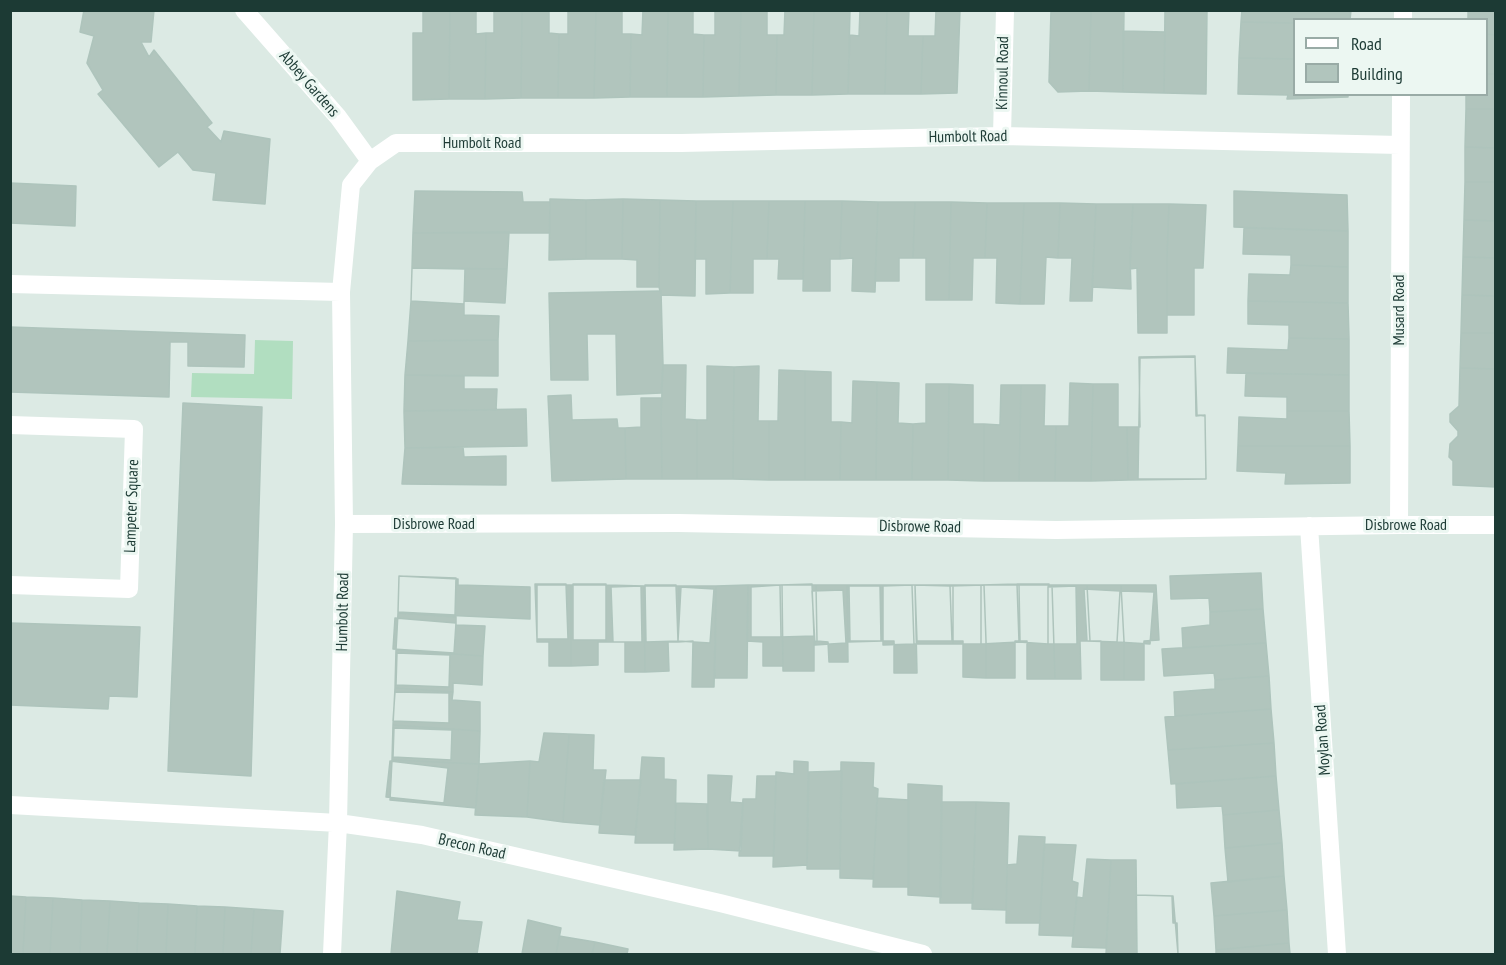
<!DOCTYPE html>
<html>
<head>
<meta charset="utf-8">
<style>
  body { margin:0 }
  #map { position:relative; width:1506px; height:965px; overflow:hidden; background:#dceae4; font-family:"PT Sans Narrow",sans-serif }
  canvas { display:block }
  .frame { position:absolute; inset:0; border:12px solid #1c3a34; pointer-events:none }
  .legend { position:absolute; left:1293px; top:18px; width:195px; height:78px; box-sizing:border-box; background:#ecf7f2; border:2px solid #99aba6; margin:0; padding:8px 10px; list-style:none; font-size:18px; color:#1c3a34 }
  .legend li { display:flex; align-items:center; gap:12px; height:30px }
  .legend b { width:30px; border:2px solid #99aba6 }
</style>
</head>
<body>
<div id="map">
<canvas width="1506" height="965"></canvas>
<div class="frame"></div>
<ul class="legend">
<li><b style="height:8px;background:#fff"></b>Road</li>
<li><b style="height:16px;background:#b1c5bd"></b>Building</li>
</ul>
</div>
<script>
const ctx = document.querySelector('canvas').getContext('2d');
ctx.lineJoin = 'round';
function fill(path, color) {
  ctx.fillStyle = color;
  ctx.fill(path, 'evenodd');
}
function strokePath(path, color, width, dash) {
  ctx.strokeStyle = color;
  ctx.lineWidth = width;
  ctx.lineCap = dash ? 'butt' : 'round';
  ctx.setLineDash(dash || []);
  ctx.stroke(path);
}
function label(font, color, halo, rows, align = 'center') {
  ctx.font = font + ' "PT Sans Narrow",sans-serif';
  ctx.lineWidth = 6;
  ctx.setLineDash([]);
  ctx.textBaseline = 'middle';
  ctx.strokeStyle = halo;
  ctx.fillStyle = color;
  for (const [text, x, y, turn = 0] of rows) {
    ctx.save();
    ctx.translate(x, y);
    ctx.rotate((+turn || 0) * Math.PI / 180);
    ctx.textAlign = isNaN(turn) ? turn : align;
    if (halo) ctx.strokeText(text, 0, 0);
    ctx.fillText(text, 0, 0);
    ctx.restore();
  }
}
const green = new Path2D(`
  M255,340L293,341L292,399L191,397L192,373L254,374Z`);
const building = new Path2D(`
  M84,10H154L151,42H141L149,57L154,50L212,123L207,127L221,142L224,131L270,139L265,204L213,200L216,173L193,170L178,152L159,167L98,94L103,90L87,63L94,36L80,32Z
  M423,10H450L449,99L413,100V33H423Z
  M450,10H476V34L486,33L485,99H449Z
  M494,10H522L521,98L485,99L486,33H494Z
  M522,10H549V33L559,34L558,98H521Z
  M568,10H596L594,98H558L559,34H568Z
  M596,10H622V34H631L630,97L594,98Z
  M643,10H668L667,97H630L631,34L642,35Z
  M668,10H693V34L704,35L703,97H667Z
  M715,10H741L739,96L703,97L704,35H715Z
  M741,10H767V35H777L776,95L739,96Z
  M785,10H814L812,95H776L777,35H784Z
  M814,10H850L848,94L812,95Z
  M860,10H887L885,94H848L850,35L859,36Z
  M887,10H909L908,36H923L921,94H885Z
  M936,10H960L957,93L921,94L923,36H935Z
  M1051,10H1091L1089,91L1058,92L1049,82Z
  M1091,10H1124L1123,92L1089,91Z
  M1165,10H1207L1206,94L1164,93Z
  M1242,10H1351L1350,20H1294V23H1289L1241,22Z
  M1468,10H1496V35L1486,34V20H1468Z
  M1241,22L1294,23V59L1239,58Z
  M1123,31L1165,32L1164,93L1123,92Z
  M1486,34L1496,35V74H1486Z
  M1239,58L1294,59V94H1348V97L1287,99L1288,95L1238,94Z
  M1486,74H1496V109H1466V94H1486Z
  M1466,109H1496V148L1465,147Z
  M1465,147L1496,148V182H1465Z
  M1465,182H1496V221L1464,220Z
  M10,183L76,186L75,226L10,223Z
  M415,191L522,192L523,202H550V233H413Z
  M1234,191L1347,195L1348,231L1234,227Z
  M550,199L586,200V259L549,260Z
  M623,199L622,259H586V200Z
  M623,199L660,200L659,287H637V260L622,259Z
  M660,200L696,201L695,296L661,295L659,287Z
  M696,201H733L730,293L706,294V259H695Z
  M733,201H769L767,259H753V293H730Z
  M769,201H805L803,279H778L779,259H767Z
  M805,201H842L840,259H830V291H803Z
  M842,201L878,202L875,292L852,291L853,258L840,259Z
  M878,202H915L913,258H899V281H875Z
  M915,202H951L949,300H926V258H913Z
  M951,202L987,203L985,258H973L972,300H949Z
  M987,203H1024L1020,304L996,303L997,258H985Z
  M1024,203H1060L1058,258L1046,257L1044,304H1020Z
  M1060,203L1096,204L1092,301H1070L1072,258H1058Z
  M1096,204H1133L1130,258L1131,289L1092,287Z
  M1133,204H1169L1167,257V333H1138L1137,268L1130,269Z
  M1169,204L1206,205L1203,268H1194V315H1167V257Z
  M1464,220L1496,221V258L1463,257Z
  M1244,228L1348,231V267L1291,265V255L1243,254Z
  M509,232L507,269L412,268L413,233Z
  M1463,257L1496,258V296L1462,295Z
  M1291,265L1348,267V303L1248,301L1249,274L1290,275Z
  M412,268L507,269L505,303L464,301V304L411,301Z
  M412,268L465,269L464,304L411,301Z
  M661,291L663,365L661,393L617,395L616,334H587L588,380H551L549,293Z
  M1462,295L1496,296V333H1461Z
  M411,301L464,304V315L499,316L498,340L408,341Z
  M1248,301L1348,303L1349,339L1289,338V325L1248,324Z
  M10,327L245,335L244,367L188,366V342H170L169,397L10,392Z
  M1461,333H1496V369L1460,368Z
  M1289,338L1349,339V375L1227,373L1228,348L1288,350Z
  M498,340V376L405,375L408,341Z
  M1195,356L1196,416L1205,415L1206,479L1128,480L1127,427H1140L1139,357Z
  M1195,357L1197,415L1205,416L1206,479H1138L1140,358Z
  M663,365H686L685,419L697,420V479H662L661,419Z
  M707,366L734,367L733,479H697V420H707Z
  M759,366L758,421H769V480L733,479L734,367Z
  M1460,368L1496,369V487L1453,485V461L1449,457L1450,444L1458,436V431L1450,422V414L1459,406Z
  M779,370L805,371V480H769V421H778Z
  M805,371L831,372V422H841L840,480H805Z
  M1246,373L1349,375V411H1287V397L1245,396Z
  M405,375L464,376V389H497L496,410L404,411Z
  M853,381L877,382L876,480H840L841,422L852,423Z
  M877,382L899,383L898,423L913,424L912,480H876Z
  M1070,383L1093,384L1091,481H1055L1056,426H1069Z
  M926,384H949L948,480H912L913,424L926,423Z
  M949,384L973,385V424H984V481L948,480Z
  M1093,384H1118V427H1127L1128,480L1091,481Z
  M1001,385H1021L1019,481H984V424L1000,425Z
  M1021,385H1045L1044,426H1056L1055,481H1019Z
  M571,395L572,420L617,419L618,428H625L626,479L552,481L548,396Z
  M641,398H661L662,479H626L625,428L641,427Z
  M183,403L262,407L251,776L168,771Z
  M526,409L527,446L405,448L404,411Z
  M1287,411H1349L1350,446H1238L1239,417L1287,419Z
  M1238,446H1350V483L1285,484L1286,473L1237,471Z
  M463,447L464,457L506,456V485L402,484L405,448Z
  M1261,573L1263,609L1210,612L1209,598L1171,599L1170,576Z
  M399,576L456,578L455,615L398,612Z
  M399,576L458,579V585L530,587V619L398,613Z
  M535,584H566L568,639H537Z
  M573,584H606V640H573Z
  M812,584L814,636L781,637L780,585Z
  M1017,584L1019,642L981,644V585Z
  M1017,584H1049L1048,587V644L1019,642Z
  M537,585H571V666H549V642H537Z
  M571,585H606V642H598V665L571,666Z
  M606,585L644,586L645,672H625V642H606Z
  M645,585H676L678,641L646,642Z
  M748,585H782L783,666H763V642L747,641Z
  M748,585L747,678H715L716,586Z
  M780,585L781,637H751V587Z
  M782,585H816L817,641L814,642V671H783Z
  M816,585H847L848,662H829L828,642L817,641Z
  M847,585H880L882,641L848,642Z
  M880,585H915L917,673H894V641H882Z
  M912,585L914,644L883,645V586Z
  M912,585H953V644H914Z
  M915,585L950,586L952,641H917Z
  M953,585H981V644H953Z
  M984,585H1019L1020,641H1015V678H986V641Z
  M984,585L986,641V678L963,677V641H952L950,586Z
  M1019,585H1052L1055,679H1027V641H1020Z
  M1052,585H1087L1090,641H1080L1081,679H1055Z
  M1087,585H1121L1124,641V680H1101V641H1090Z
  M1121,585H1156L1159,640L1144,641V680H1124V641Z
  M641,586L642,642H613L611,587Z
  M644,586H679L678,642H668L669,671L645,672Z
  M679,586H716L714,687H692L693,641L678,642Z
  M849,586H880L881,641H850Z
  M1076,586L1077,644H1048V587Z
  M681,587L714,589L710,643L678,641Z
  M1084,589L1120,591L1117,642L1087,641Z
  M843,590L846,643L815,645L812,591Z
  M1120,591L1154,592L1150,644L1117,642Z
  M1263,609L1266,643L1183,648L1182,628L1210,625V612Z
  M398,613L456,617V625L485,626L483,656L396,650Z
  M395,618L456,623L454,653L393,649Z
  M10,623L140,627L137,697L109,696L108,709L10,705Z
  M1266,643L1269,676L1215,680L1214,673L1164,676L1162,649Z
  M396,650L483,656L482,685L453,683V692L395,688Z
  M397,653L450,655L449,687L396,685Z
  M1269,676L1271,709L1175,716L1174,692L1215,689V680Z
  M395,688L453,692L452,700L480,702V731L393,725Z
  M395,692L449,693V723L393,721Z
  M1271,709L1274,743L1168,750L1165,717Z
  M393,725L480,731L479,764L392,760Z
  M394,728L452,730L451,760L393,757Z
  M544,733L569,734L563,822L527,817L530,761L539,762Z
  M569,734L594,735L593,770H606L600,825L563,822Z
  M1274,743L1276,776L1171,784L1168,750Z
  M642,757L664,758V779L676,780L675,843H635Z
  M392,760L479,764L476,808L390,800Z
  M390,761L448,768L444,803L386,797Z
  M530,761L527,817L475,815L479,764Z
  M794,761L808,762L807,865L773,867L776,772L794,774Z
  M841,762L874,763L873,787L878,789L873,879L840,878Z
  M842,771L840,869H807L809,772Z
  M708,775L732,776L730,802L743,803L741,851L708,849Z
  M757,776H776L774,856H739L743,799H756Z
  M1276,776L1279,810L1223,815L1222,806L1177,808L1176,784Z
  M604,780H641L635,835L599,833Z
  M908,784L942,786L941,897L908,895Z
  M877,798L909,800V887H873Z
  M941,802H976L973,903H940Z
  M976,802L1009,803L1006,910L972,909Z
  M676,803L707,804L708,849L674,850Z
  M1279,810L1282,843L1225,848L1223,815Z
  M1019,836L1045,837L1040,923H1006L1007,865L1017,864Z
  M1282,843L1284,876L1228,882L1225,848Z
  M1044,844L1076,845L1072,881L1078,883L1073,936L1039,935Z
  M1087,859L1111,860L1106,948L1072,947L1077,897L1083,898Z
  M1111,860H1136L1137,954H1106Z
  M1284,876L1287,910L1214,916L1211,883Z
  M397,891L460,902L457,920L482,922L477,954H391Z
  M1136,895L1173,896L1178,954H1137Z
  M1136,895L1172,896L1173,923H1177L1178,954H1137Z
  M10,896L26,897L23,954H10Z
  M26,897L53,898L50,954H23Z
  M53,898L82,900L80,954H50Z
  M82,900L110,901L107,954H80Z
  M110,901L139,903L137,954H107Z
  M139,903L168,904L166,954H137Z
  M168,904L197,906L195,954H166Z
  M197,906L225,907L223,954H195Z
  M225,907L254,909L251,954H223Z
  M254,909L283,911L280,954H251Z
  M1287,910L1289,943L1216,950L1214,916Z
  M528,920L561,928L556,954H522Z
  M559,936L595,942L592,954H556Z
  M595,942L628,949L627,954H592Z
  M1289,943L1290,954H1216V950Z`);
const minor = new Path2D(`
  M244,10L338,117L370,161
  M1403,20V10
  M1002,136L1005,10
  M10,284L341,292
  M10,425L134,429L129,589L10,585
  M344,524L678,523L1056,530L1399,525H1496
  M1399,525L1401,94
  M1309,526L1337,954
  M10,805L338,823L422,835L720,903L923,954
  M332,954L338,823L344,524L341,292L351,185L370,161L396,143H681L1002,136L1400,145`);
const streetNames = [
  ["Kinnoul Road",1003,73,-89],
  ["Abbey Gardens",309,84,49],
  ["Humbolt Road",968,137,-1],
  ["Humbolt Road",482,143],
  ["Musard Road",1399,310,-90],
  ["Lampeter Square",132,506,-88],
  ["Disbrowe Road",434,524],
  ["Disbrowe Road",1406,525],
  ["Disbrowe Road",920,527,1],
  ["Humbolt Road",343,612,-89],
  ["Moylan Road",1323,740,-94],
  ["Brecon Road",472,847,13]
];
fill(green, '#b1dec0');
fill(building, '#b1c5bd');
strokePath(building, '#aec4bc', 1.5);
strokePath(minor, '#fff', 18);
label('16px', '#1c3a34', '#ecf7f2', streetNames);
</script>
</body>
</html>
